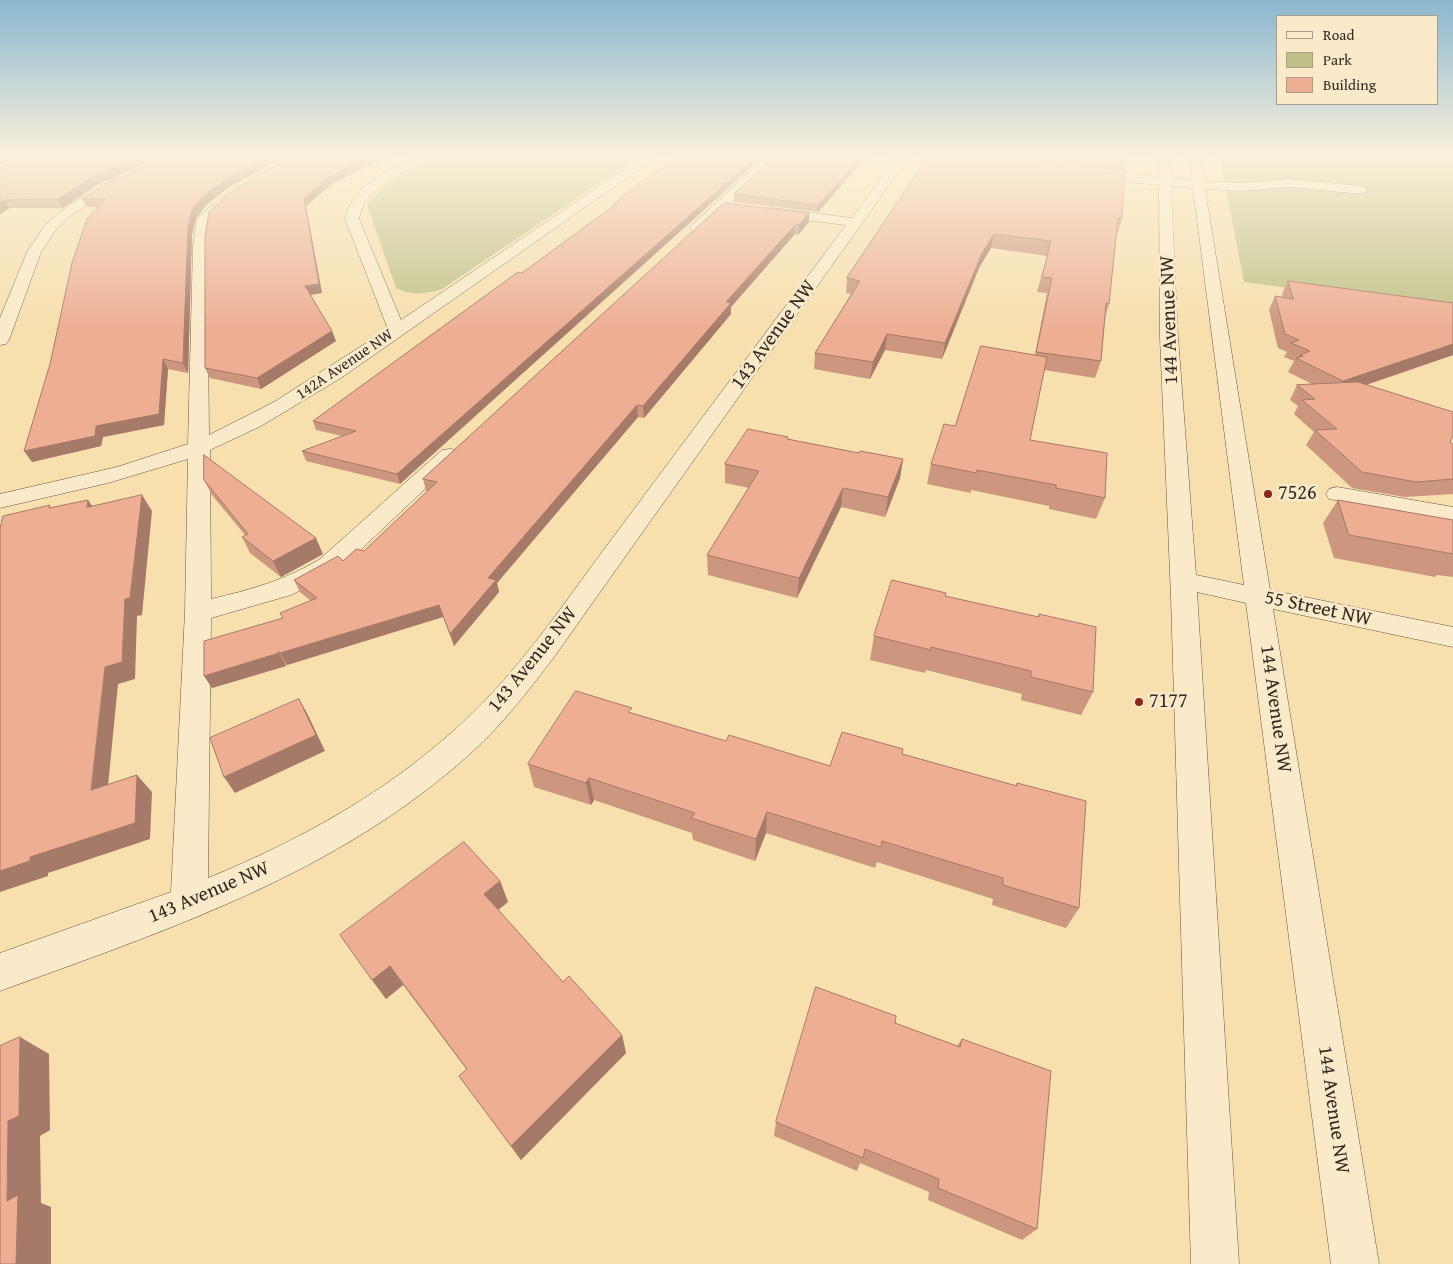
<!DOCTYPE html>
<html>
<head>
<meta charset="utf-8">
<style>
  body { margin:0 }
  #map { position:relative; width:1453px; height:1264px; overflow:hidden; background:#f7dfae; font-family:"Gentium Book Plus",serif }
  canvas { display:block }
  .legend { position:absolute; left:1276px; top:15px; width:162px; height:90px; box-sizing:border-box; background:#faeaca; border:1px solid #ab9c87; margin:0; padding:6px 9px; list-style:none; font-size:15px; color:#352822 }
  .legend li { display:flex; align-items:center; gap:10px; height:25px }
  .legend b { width:25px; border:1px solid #ab9c87 }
</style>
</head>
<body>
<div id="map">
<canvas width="1453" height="1264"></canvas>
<ul class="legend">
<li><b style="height:6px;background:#faeaca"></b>Road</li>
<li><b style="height:14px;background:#bfc188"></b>Park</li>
<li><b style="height:14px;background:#edae94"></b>Building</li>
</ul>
</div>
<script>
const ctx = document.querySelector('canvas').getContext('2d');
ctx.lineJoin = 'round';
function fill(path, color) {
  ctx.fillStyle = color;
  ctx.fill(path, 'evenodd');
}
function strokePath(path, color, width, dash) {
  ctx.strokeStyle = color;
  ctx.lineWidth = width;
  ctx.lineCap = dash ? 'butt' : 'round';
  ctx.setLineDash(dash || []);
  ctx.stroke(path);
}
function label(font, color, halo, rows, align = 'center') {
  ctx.font = font + ' "Gentium Book Plus",serif';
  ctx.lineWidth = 5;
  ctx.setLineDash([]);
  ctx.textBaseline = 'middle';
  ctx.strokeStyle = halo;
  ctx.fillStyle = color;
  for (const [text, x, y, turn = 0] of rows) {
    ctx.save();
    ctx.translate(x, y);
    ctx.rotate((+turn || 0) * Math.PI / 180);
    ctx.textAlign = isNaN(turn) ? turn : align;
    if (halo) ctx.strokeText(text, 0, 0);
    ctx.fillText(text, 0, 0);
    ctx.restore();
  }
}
const green = new Path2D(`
  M447,154H643L442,289C425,294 412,296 396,288L367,205C386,178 419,168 447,154Z
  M1219,154H1453V310L1244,282Z`);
const minor = new Path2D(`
  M173,154H190L108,191L70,216L55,231L41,252L9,340L6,344L0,345V318L27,252L45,225L61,211L99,186Z
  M425,154H441C435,159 427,162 420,165C394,176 365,189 359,219L401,320L647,154H661L341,378L261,426L210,450L211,599C250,590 286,580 320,559L442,450L450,449L458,450L461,455L338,571L291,595L211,618L208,878C296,842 380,796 451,733C517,676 565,601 617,532C693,430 770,327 846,225L772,216L765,212L767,209L772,208L852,218L899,154H911L554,657C529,690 503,724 472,752C338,874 167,930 0,991V953L171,892L185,612L188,459L108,483L0,508V494L117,467L188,444L193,246L197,218L234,187L238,186L244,190L211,219L207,246L209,435L274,402L388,329L345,219C354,181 393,169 425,154Z
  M769,154H782L702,231H692L690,228L692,225Z
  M1158,154H1170L1171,178L1192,180L1188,154H1200L1204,181L1242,183L1289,179L1362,186L1368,190L1362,194L1289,187L1242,191L1205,189L1270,590L1453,627V647L1273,609L1379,1264H1331L1246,603L1197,592L1239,1264H1191L1171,597L1160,337L1159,185L1088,178L1082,174L1088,170L1159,177ZM1171,186L1193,188L1244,585L1196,575L1178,337Z
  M1337,487L1453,507V521L1329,499L1326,494L1329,489Z`);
const wall = new Path2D(`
  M38,154H168L98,184L63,208H10L0,214V167Z
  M174,154H296L273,163L231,186L207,204L196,218L192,234L188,373L168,369L164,425L103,437L101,446L32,462L97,207H87L82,199Z
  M302,154H396L359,170L331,185L306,206L322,293L311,295L336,341L261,389L210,378L205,368Z
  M681,154L400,484L306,461L302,451L342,436L316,430L313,421L522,273L614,206V204L620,200V198Z
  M777,154H869L818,212L734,202V194Z
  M930,154H1126L1125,161L1123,169L1122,218L1118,232H1117L1109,304L1105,318L1101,361L1095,378L1044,370L1030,440L1105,498L1096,519L1049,509V506L971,490V493L927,484L931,464L955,426L1035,355L1047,293L1037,292L1047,256L991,248L979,268L942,359L885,350L870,379L814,369L815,353L851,294L846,293L847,278Z
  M724,203L809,222L798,235L795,234L731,307V314L644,418L638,417L497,583L499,592L454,646L443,617L287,665L285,664L286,666L212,688L283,618L311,601L300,592L294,580L343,561L364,551L428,491H426L423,479Z
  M1288,281L1453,355L1367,385L1453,444V494L1405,497L1352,488L1306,445L1314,432L1294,414L1298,406L1290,400L1297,385L1312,384L1288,372L1294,361L1284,357L1287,352L1278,348L1269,310L1275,296L1283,297L1282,294Z
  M788,437V439L859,453L903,459L900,478L885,517L841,507L797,598L708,575L707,555L749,488L725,483V464Z
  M204,480L323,554L281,577L250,553L242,537L245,535L212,495Z
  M1338,500L1453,520V577L1437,575L1435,577L1334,558L1323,523Z
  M945,596L1038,617L1039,614L1093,692L1081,715L1021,700L1022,694L926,670L925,673L870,660L874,636Z
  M632,713L726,741L830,766L902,754L1016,786L1017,783L1079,908L1066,928L992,905L993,899L877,862L875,868L766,833L755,861L693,840L692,833L594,800L591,805L534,787L528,764Z
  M500,881L508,902L498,910L563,982L622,1035L626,1053L521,1160L459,1076L467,1070L403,985L386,999L372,980Z
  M895,1023L957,1046L962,1039L1037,1229L1022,1240L928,1200L929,1192L860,1163L857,1171L774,1136L776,1122Z`);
const shadedWall = new Path2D(`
  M3,154H30L0,164V155Z
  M147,154H168L98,184L63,208L58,199L94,176Z
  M275,154H296L273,163L231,186L207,204L196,218L192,234L188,373L183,363L188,226L192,210L203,196L228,178Z
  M376,154H396L359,170L331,185L306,206L322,293L309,295L305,286L304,198L329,177L357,162Z
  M759,154H766L400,484L397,474Z
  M864,154H869L818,212V205Z
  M5,200L10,208L0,214V203Z
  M809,213V222L798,235L799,225Z
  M795,225V234L731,307V314L644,418L643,406L726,302Z
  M994,234L991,248L979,268L942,359L945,343L982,253Z
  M332,331L336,341L261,389L257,378Z
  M887,334L885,350L870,379L873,362Z
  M1453,344V355L1335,395L1343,381Z
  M163,359L168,369L164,425L103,437L101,446L32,462L24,451L96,426Z
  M637,405L638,417L497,583L499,592L454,646L450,634L488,578Z
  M903,459L900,478L885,517L888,497Z
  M843,488L841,507L797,598L799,578Z
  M142,495L152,511L142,615L137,616L135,679L118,684L106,806L91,790L105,667L125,599Z
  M88,500L99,516L87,507Z
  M316,538L323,554L281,577L273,561Z
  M439,605L443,617L287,665L280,653Z
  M278,651L286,666L212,688L204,676Z
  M299,699L308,715L325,751L235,793L224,777Z
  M137,775L152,792L150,839L48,873V876L0,892V871L30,857Z
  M589,778L594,800L591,805L586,783Z
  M767,812L766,833L755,861L756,839Z
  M500,881L508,902L493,914L484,894Z
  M390,966L403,985L386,999L372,980Z
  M622,1035L626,1053L521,1160L511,1146Z
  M20,1037L49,1054L50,1130L40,1136L41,1203L51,1207V1264H16L7,1201L8,1121Z`);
const building = new Path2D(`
  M38,154H147L94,176L58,199L5,200L0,203V167Z
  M174,154H275L228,178L203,196L192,210L188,226L183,363L163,359L159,414L96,426L95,436L24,451L50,364L72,263L87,219L105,199H82L105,185Z
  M302,154H376L357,162L329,177L304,198L319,284L305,286L332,331L257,378L205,368V237L209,212L226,196L262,172Z
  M681,154H759L397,474L302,451L356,431L313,421L518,272L522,273L616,204H614L622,198H620Z
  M777,154H864L818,205L734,194Z
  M930,154H965L1125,170L1122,218H1118L1109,304L1106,303L1101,361L1036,352L1052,278L1042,277L1051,241L994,234L982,253L945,343L887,334L873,362L815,353L860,281L847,278Z
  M1059,154H1126L1125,161Z
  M724,203L809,213L799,225H795L726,302L731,303L643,406L637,405L488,578L496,580L450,634L439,605L280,653L278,651L279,653L204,676V641L283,618L280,613L317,598L294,580L338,556L343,561L356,549L364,551L437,482L423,479Z
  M1288,281L1453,303V344L1343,381L1296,358L1303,356L1300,355L1310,351L1291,343L1299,340L1285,334L1275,296L1293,299Z
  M981,346L1047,357L1030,440L1107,453L1105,498L1056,488V485L977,470L976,473L931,464L944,424L955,426Z
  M1358,382L1453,412V436L1450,442L1453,444V479L1416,482L1362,472L1315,430L1337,429L1302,400L1315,399L1297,385Z
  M748,429L788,437L787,439L859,453L860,451L903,459L888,497L843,488L799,578L707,555L759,471L725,464Z
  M204,455L316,538L273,561L242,537L248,534L204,480Z
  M142,495L130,598L125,599L122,662L105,667L91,790L137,775L135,823L30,857V861L0,871V528L3,516L50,505L49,508L88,500L87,507Z
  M1338,500L1453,520V554L1349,535Z
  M892,580L946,593L945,596L1039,617V614L1096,627L1093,692L1031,677V671L931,647V650L874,636Z
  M576,691L632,708L628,712L726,741L729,735L830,766L842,732L903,749L902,754L1017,786V783L1086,801L1079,908L1003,885V878L882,841L881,847L767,812L756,839L691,818L695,813L589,778L586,783L528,764Z
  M299,699L316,735L224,777L210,738Z
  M464,842L500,881L484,894L563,982L569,976L622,1035L511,1146L459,1076L467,1069L390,966L372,980L340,935Z
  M816,987L896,1016L895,1023L960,1047L962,1039L1051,1071L1037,1229L938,1188L939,1179L865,1149L863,1158L776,1122Z
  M20,1037L19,1116L8,1121L7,1201L18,1195L16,1264H0V1046Z`);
const markers = [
  [1268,494,5,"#8f2418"],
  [1139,702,5,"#8f2418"]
];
const farStreetnames = [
  ["142A Avenue NW",345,365,-34]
];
const streetNames = [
  ["144 Avenue NW",1170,320,-92],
  ["143 Avenue NW",774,335,-54],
  ["55 Street NW",1318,609,12],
  ["143 Avenue NW",533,660,-51],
  ["144 Avenue NW",1275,709,82],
  ["143 Avenue NW",209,893,-23],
  ["144 Avenue NW",1333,1110,82]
];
const poiNames = [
  ["7526",1278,494],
  ["7177",1149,702]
];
fill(green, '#bfc188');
strokePath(minor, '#665645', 1);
fill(minor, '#faeaca');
fill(wall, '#cc967f');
fill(shadedWall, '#a67a68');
fill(building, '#edae94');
strokePath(building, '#a67a68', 1);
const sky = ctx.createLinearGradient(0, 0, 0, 331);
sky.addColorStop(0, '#8ab7d0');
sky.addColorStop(0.47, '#fbf1db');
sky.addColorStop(1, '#fbf1db00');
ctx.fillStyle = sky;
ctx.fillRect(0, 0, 1453, 331);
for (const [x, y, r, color] of markers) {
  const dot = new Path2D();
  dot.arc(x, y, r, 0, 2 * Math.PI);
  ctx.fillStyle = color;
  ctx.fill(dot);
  strokePath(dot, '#faeaca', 2);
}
label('16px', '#352822', '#faeaca', farStreetnames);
label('20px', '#352822', '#faeaca', streetNames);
label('20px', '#352822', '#faeaca', poiNames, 'left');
</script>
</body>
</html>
